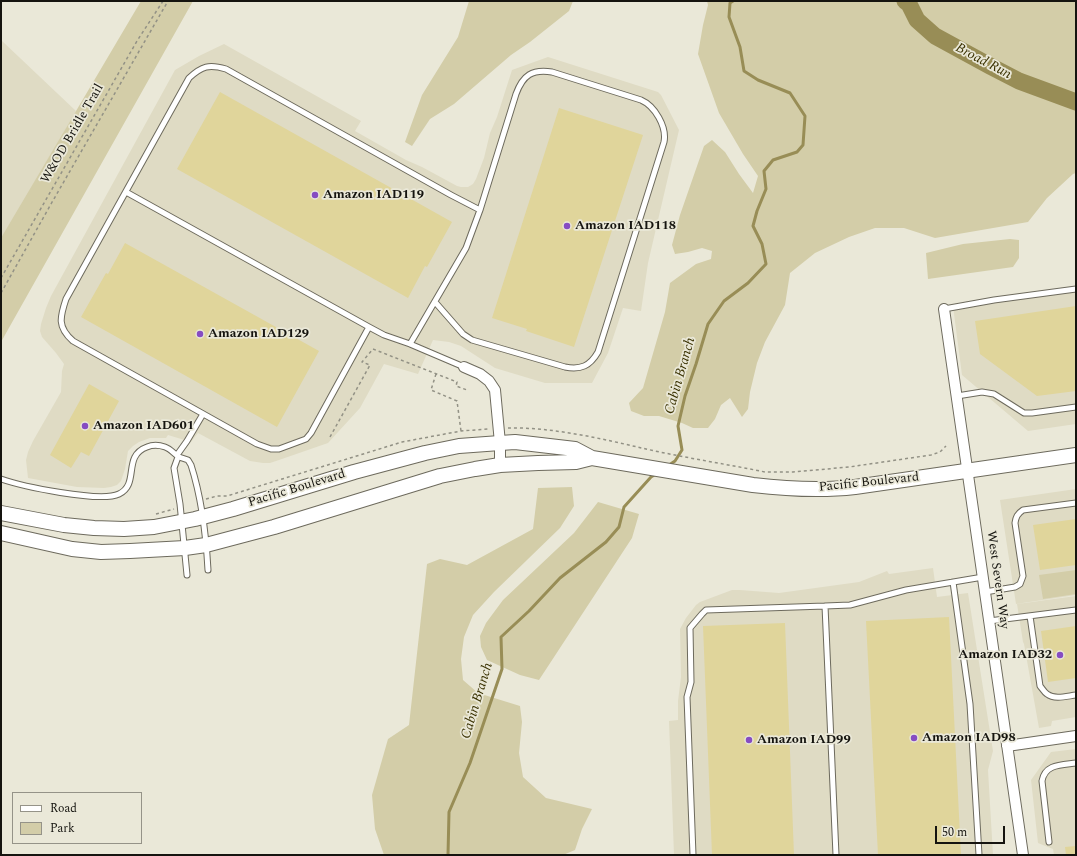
<!DOCTYPE html>
<html>
<head>
<meta charset="utf-8">
<style>
  body { margin:0 }
  #map { position:relative; width:1077px; height:856px; overflow:hidden; background:#eae8d8; font-family:Spectral,serif }
  canvas { display:block }
  .frame { position:absolute; inset:0; border:2px solid #15140f; pointer-events:none }
  .legend { position:absolute; left:12px; top:792px; width:130px; height:52px; box-sizing:border-box; background:#eae8d8; border:1px solid #959388; margin:0; padding:5px 7px; list-style:none; font-size:12px; color:#15140f }
  .legend li { display:flex; align-items:center; gap:8px; height:20px }
  .legend b { width:20px; border:1px solid #959388 }
  .scale { position:absolute; left:935px; top:826px; width:70px; height:18px; box-sizing:border-box; border:2px solid #15140f; border-top:0; padding-left:5px; font-size:12px; line-height:14px; white-space:nowrap; color:#15140f; -webkit-text-stroke:3px #eae8d8; paint-order:stroke }
</style>
</head>
<body>
<div id="map">
<canvas width="1077" height="856"></canvas>
<div class="frame"></div>
<ul class="legend">
<li><b style="height:5px;background:#fff"></b>Road</li>
<li><b style="height:11px;background:#d3cda8"></b>Park</li>
</ul>
<div class="scale">50 m</div>
</div>
<script>
const ctx = document.querySelector('canvas').getContext('2d');
ctx.lineJoin = 'round';
function fill(path, color) {
  ctx.fillStyle = color;
  ctx.fill(path, 'evenodd');
}
function strokePath(path, color, width, dash) {
  ctx.strokeStyle = color;
  ctx.lineWidth = width;
  ctx.lineCap = dash ? 'butt' : 'round';
  ctx.setLineDash(dash || []);
  ctx.stroke(path);
}
function label(font, color, halo, rows, align = 'center') {
  ctx.font = font + ' Spectral,serif';
  ctx.lineWidth = 3.5;
  ctx.setLineDash([]);
  ctx.textBaseline = 'middle';
  ctx.strokeStyle = halo;
  ctx.fillStyle = color;
  for (const [text, x, y, turn = 0] of rows) {
    ctx.save();
    ctx.translate(x, y);
    ctx.rotate((+turn || 0) * Math.PI / 180);
    ctx.textAlign = isNaN(turn) ? turn : align;
    if (halo) ctx.strokeText(text, 0, 0);
    ctx.fillText(text, 0, 0);
    ctx.restore();
  }
}
const built = new Path2D(`
  M1,40L76,111L1,241Z
  M224,44L361,121L355,131L406,160L422,167L457,186L461,187H468L473,184L476,179L484,158L490,133L497,117L512,70L548,57L658,92L661,95L679,130L648,263L641,311L623,308L608,353L592,383H545L495,368L461,346L449,342L433,340L418,374L384,364L360,408L328,443L279,460L270,463H263L250,461L198,433L191,442L168,435L166,438H150L139,442L133,446L128,451L125,469L121,481L117,485L111,487L104,488L77,487L28,478L26,460L28,452L33,441L61,392L62,371L64,364L56,353L42,337L40,331L41,324L46,308L51,296L175,70L199,56Z
  M1076,288V424L1028,431L962,375L953,306Z
  M1076,489V595L1016,604L1000,500Z
  M933,568L937,597L968,593L993,751L988,770L993,855H674L669,721L678,720V701L681,677L680,629L686,618L696,605L700,602L732,590H740L779,593L859,582L887,571L889,574Z
  M1076,596V717L1052,721L1051,726L1039,728L1024,644L1023,642L1017,604Z
  M1076,749V855H1054L1053,849L1038,843L1031,780L1051,752Z`);
const green = new Path2D(`
  M141,1H193L1,342V238Z
  M469,1H573L569,11L530,42L511,55L454,104L430,119L412,146L405,142L422,95L458,37Z
  M707,1H1076V173L1073,174L1047,198L1028,222L935,238L904,228H875L849,237L815,253L790,273L785,305L765,342L757,363L750,392L748,409L742,417L730,398L721,405L715,419L708,428H693L682,423L659,416H644L631,411L629,403L643,388L665,312L670,283L696,264L711,259L712,251L702,248L688,252L675,254L672,245L680,215L704,146L712,140L725,152L739,174L753,193L758,176L743,154L719,113L698,54L703,25L708,5Z
  M1010,239L1019,240V258L1013,267L928,279L926,253L963,244Z
  M572,487L574,506L560,528L494,592L473,615L464,637L461,659L463,680L478,693L520,706L522,722L519,753L523,777L546,798L592,809L582,829L575,850L563,855H384L375,829L372,795L388,739L409,725L427,564L440,559L467,565L533,529L538,488Z
  M598,502L639,514L632,538L539,680L520,675L487,660L481,647L480,636L486,623L503,600L574,533Z
  M1076,570V594L1043,599L1039,575Z`);
const stream = new Path2D(`
  M669,465L675,461L682,450L678,426L685,396L696,364L708,324L724,301L748,283L766,264L762,244L753,226L757,211L766,189L764,171L773,160L797,152L803,145L805,116L790,93L758,80L744,71L740,47L729,17L730,3L733,1
  M448,855L449,812L470,763L502,669L501,637L529,611L560,578L606,542L619,527L624,507L651,477L656,474`);
const river = new Path2D(`
  M905,1L909,4L917,20L935,36L990,66L1019,81L1076,102`);
const building = new Path2D(`
  M220,92L452,222L427,267L425,266L408,298L177,169Z
  M559,108L643,135L574,347L526,331L527,329L492,318Z
  M125,243L319,351L277,427L81,317L106,273L108,274Z
  M1076,306V391L1037,396L980,354L975,321Z
  M89,384L119,401L89,456L81,452L71,468L50,455Z
  M1076,519V565L1040,570L1033,525Z
  M949,617L961,855H878L866,621Z
  M785,623L794,855H712L703,626Z
  M1076,626V678L1048,682L1041,631Z
  M1076,846V855H1066L1065,847Z`);
const path = new Path2D(`
  M1,278L137,41L163,1
  M1,293L51,204L168,1
  M436,374L431,390L457,401L461,431
  M508,428C553,427 603,439 646,449C686,458 726,464 765,472H793L849,467L931,455L940,452L946,446
  M330,437L370,365L362,362L373,349L457,382L456,386L467,390
  M206,499L217,496H227L402,442L461,431L488,429
  M156,514L174,509`);
const lane = new Path2D(`
  M126,192L369,327L384,335L410,344L464,367
  M944,309L994,300L1076,289
  M369,327L311,433L306,439L279,449H271L257,444L73,341C57,327 60,317 66,299L189,78C202,66 209,64 226,69L451,195L480,210
  M410,344L466,248L480,210L516,94C523,75 532,69 552,72L641,100C655,106 667,127 664,142L598,352C590,366 581,370 565,367L472,340L463,334L435,302
  M957,396L982,392L994,394L1024,413H1032L1076,407
  M177,455L187,441L203,414
  M178,457L174,468L180,504L187,575
  M1,479C21,486 100,503 119,494C140,484 122,456 147,447C152,445 159,445 165,447C171,449 174,454 179,457C182,458 185,459 188,460L191,465C202,499 206,534 208,570
  M953,582L970,704L979,855
  M985,592L1015,587L1020,584L1023,576L1015,523C1016,517 1017,514 1023,510L1076,503
  M825,606L836,855
  M1030,616L1040,686C1042,688 1044,692 1047,694C1055,700 1067,696 1076,695
  M989,621L1076,610
  M1049,842L1042,781C1045,764 1061,765 1076,763
  M693,855L687,697L691,682L690,628L702,614L706,610L825,606L850,605L906,590L983,577`);
const street = new Path2D(`
  M944,309L1023,855
  M464,367L480,374L489,381L495,390L500,443V465
  M1007,746L1076,736`);
const secondary = new Path2D(`
  M1,513L64,525L94,528L124,529L154,527L195,519L233,509L354,472L425,453L459,446L500,443L515,442L575,449L592,458L753,485C787,489 821,491 855,487L1076,455
  M1,533L72,549L101,552L130,551L185,548L206,545L274,527L440,476L475,469L500,465L538,463L576,462L592,458`);
const markers = [
  [315,195,4,"#864cc2"],
  [567,226,4,"#864cc2"],
  [200,334,4,"#864cc2"],
  [85,426,4,"#864cc2"],
  [1060,655,4,"#864cc2"],
  [914,738,4,"#864cc2"],
  [749,740,4,"#864cc2"]
];
const streetNames = [
  ["W&OD Bridle Trail",73,134,-60],
  ["Pacific Boulevard",869,483,-6],
  ["Pacific Boulevard",297,489,-17],
  ["West Severn Way",997,580,82]
];
const poiNames = [
  ["Amazon IAD119",323,195],
  ["Amazon IAD118",575,226],
  ["Amazon IAD129",208,334],
  ["Amazon IAD601",93,426],
  ["Amazon IAD32",1052,655,"right"],
  ["Amazon IAD98",922,738],
  ["Amazon IAD99",757,740]
];
const waterNames = [
  ["Broad Run",983,62,28],
  ["Cabin Branch",681,376,-74],
  ["Cabin Branch",478,701,-73]
];
fill(built, '#dfdbc4');
fill(green, '#d3cda8');
strokePath(stream, '#988d56', 3);
strokePath(river, '#988d56', 17);
fill(building, '#e0d59b');
strokePath(lane, '#6d6a5d', 7);
strokePath(street, '#6d6a5d', 12);
strokePath(secondary, '#6d6a5d', 16);
strokePath(path, '#929185', 1.5, [3, 3]);
strokePath(lane, '#fff', 5);
strokePath(street, '#fff', 10);
strokePath(secondary, '#fff', 14);
for (const [x, y, r, color] of markers) {
  const dot = new Path2D();
  dot.arc(x, y, r, 0, 2 * Math.PI);
  ctx.fillStyle = color;
  ctx.fill(dot);
  strokePath(dot, '#eae8d8', 1.5);
}
label('13px', '#15140f', '#eae8d8', streetNames);
label('bold 13px', '#15140f', '#eae8d8', poiNames, 'left');
label('italic 14px', '#3a3202', '#eae8d8', waterNames);
</script>
</body>
</html>
